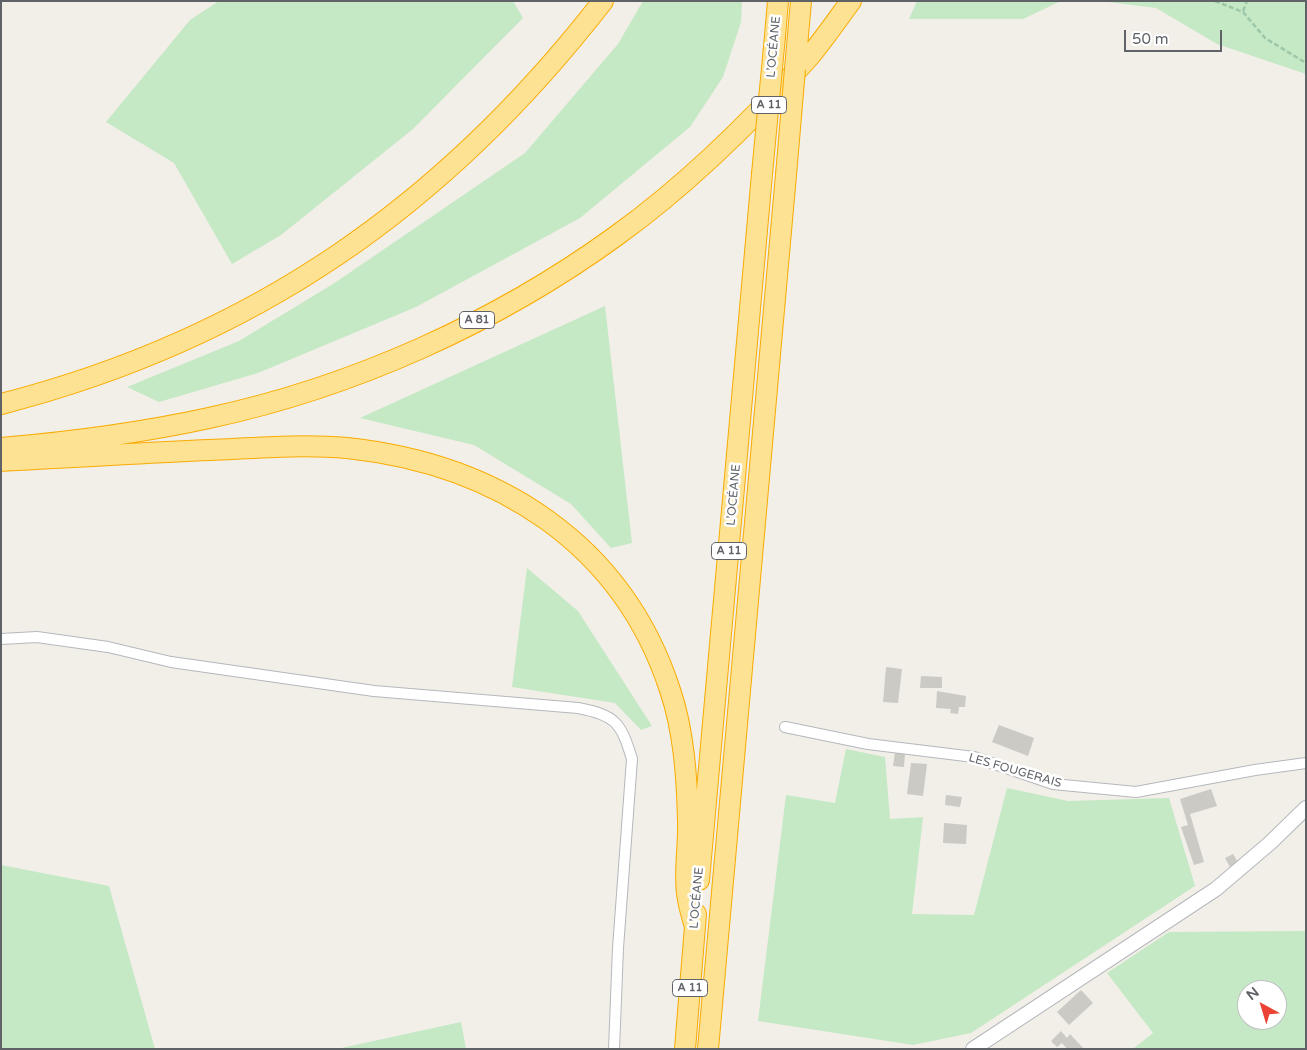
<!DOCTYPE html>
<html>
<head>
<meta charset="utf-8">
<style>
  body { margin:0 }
  #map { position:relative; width:1307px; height:1050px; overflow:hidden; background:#f1efe8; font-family:"Varela Round",sans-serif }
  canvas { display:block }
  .frame { position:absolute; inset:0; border:2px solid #5f6368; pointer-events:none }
  .north { position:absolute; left:1237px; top:980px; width:50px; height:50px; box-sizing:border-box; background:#fff; border:1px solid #bfc1c3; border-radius:50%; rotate:321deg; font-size:14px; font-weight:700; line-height:20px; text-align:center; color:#5f6368 }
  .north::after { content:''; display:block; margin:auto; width:18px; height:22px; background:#ea4335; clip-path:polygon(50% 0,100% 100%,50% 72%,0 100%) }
  .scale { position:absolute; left:1124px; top:30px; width:98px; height:22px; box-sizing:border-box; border:2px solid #5f6368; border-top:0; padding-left:6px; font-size:15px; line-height:18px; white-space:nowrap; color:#5f6368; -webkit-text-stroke:4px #fff; paint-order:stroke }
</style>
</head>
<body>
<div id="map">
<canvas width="1307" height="1050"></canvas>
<div class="frame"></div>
<div class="north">N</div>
<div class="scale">50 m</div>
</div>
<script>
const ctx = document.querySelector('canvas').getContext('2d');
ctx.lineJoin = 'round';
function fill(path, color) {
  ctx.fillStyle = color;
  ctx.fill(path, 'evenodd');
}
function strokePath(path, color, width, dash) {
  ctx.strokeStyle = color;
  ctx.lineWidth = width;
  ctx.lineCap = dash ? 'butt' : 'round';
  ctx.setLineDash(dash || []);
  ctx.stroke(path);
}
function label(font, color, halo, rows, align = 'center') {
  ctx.font = font + ' "Varela Round",sans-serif';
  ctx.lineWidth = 5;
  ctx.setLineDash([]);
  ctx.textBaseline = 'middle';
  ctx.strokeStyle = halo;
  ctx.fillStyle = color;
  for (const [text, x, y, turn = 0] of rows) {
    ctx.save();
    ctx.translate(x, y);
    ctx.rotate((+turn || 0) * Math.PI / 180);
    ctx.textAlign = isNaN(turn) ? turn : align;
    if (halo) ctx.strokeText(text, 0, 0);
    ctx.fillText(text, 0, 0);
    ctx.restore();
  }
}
const green = new Path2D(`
  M219,1H513L523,18L413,129L281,235L232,264L174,163L106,122L190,20Z
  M643,1H742L741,22L723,77L690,127L580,218L416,307L258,373L159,402L127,387L239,341L333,284L525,153L618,44Z
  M917,1H1061L1023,19H909Z
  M1100,1H1306V74L1217,44L1156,8Z
  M605,306L632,543L611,548L571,504L474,445L360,418Z
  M527,568L578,611L652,726L641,730L615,703L512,687Z
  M846,749L885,757L890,819L923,817L912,914L974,915L1007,788L1068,801L1169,798L1195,886L971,1033L913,1045L758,1021L786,795L835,803Z
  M1,865L109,886L155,1049H1Z
  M1306,931V1049H1133L1153,1033L1107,973L1169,932ZM1247,990H1277V1020H1247Z
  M461,1022L466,1049H337Z`);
const building = new Path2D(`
  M886,667L902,669L898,703L883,702Z
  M921,676L942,677V688H920Z
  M937,691L966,696L965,707H959L958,714L950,713L951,709L936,708Z
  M999,725L1034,738L1028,756L992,742Z
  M895,752L905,753L904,767L893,766Z
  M911,763L927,764L923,796L907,794Z
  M1211,789L1217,806L1190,814L1204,862L1194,865L1181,827L1188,825L1180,799Z
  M946,795L962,797L960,807L945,805Z
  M944,823L967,825L966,844L943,843Z
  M1233,854L1239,864L1231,869L1225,858Z
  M1081,990L1093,1003L1069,1025L1057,1012Z
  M1061,1031L1067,1038L1070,1034L1084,1049H1067L1062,1043L1057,1047L1051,1041Z`);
const path = new Path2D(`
  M1215,1L1243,12L1265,38L1306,63
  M1243,11L1247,1`);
const minor = new Path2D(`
  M1,639L37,637L108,647L171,662L374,691L578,708C616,715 621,723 632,759L618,948L614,1049
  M785,727L868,744L974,757L1053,784L1136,792L1255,770L1306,763`);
const tertiary = new Path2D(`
  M973,1049L1216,889L1270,843L1306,808`);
const motorway = new Path2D(`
  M775,36L778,1
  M795,69L801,1
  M1,404C254,339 444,206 603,1
  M1,448C71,442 140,433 209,418C353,387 496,323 616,236C687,185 751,122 809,57C824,39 837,20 851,1
  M1,461C71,457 140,453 210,450C255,448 302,444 347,448C497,464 622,543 670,690C684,731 687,778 688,821C689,845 684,869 687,893C688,904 692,916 695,927
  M699,880L762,174
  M685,1049L696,914
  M708,1049L786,175`);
const motorwayBridge = new Path2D(`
  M762,174L775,36
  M786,175L795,69`);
const shields = [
  [769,105,35],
  [477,320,35],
  [729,551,35],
  [690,988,35]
];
const shieldNames = [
  ["A 11",769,105],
  ["A 81",477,320],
  ["A 11",729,551],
  ["A 11",690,988]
];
const streetNames = [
  ["L’OCÉANE",774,47,-85],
  ["L’OCÉANE",734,495,-85],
  ["LES FOUGERAIS",1015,771,16],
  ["L’OCÉANE",697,898,-85]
];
fill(green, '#c5e8c5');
fill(building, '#cccac5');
strokePath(minor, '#b5b8bc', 12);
strokePath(tertiary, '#b5b8bc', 16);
strokePath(motorway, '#f9ab00', 22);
strokePath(path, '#9cc7a9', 2.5, [5, 2.5]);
strokePath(minor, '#fff', 10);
strokePath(tertiary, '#fff', 14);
strokePath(motorway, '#fde293', 20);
strokePath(motorwayBridge, '#f9ab00', 22, []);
strokePath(motorwayBridge, '#fde293', 20);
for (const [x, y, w] of shields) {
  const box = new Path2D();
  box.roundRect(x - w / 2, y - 8.5, w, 17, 4);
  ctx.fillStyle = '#fff';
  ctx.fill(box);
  strokePath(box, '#5f6368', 1);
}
label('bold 11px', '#5f6368', null, shieldNames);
label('12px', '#5f6368', '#fff', streetNames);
</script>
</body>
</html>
